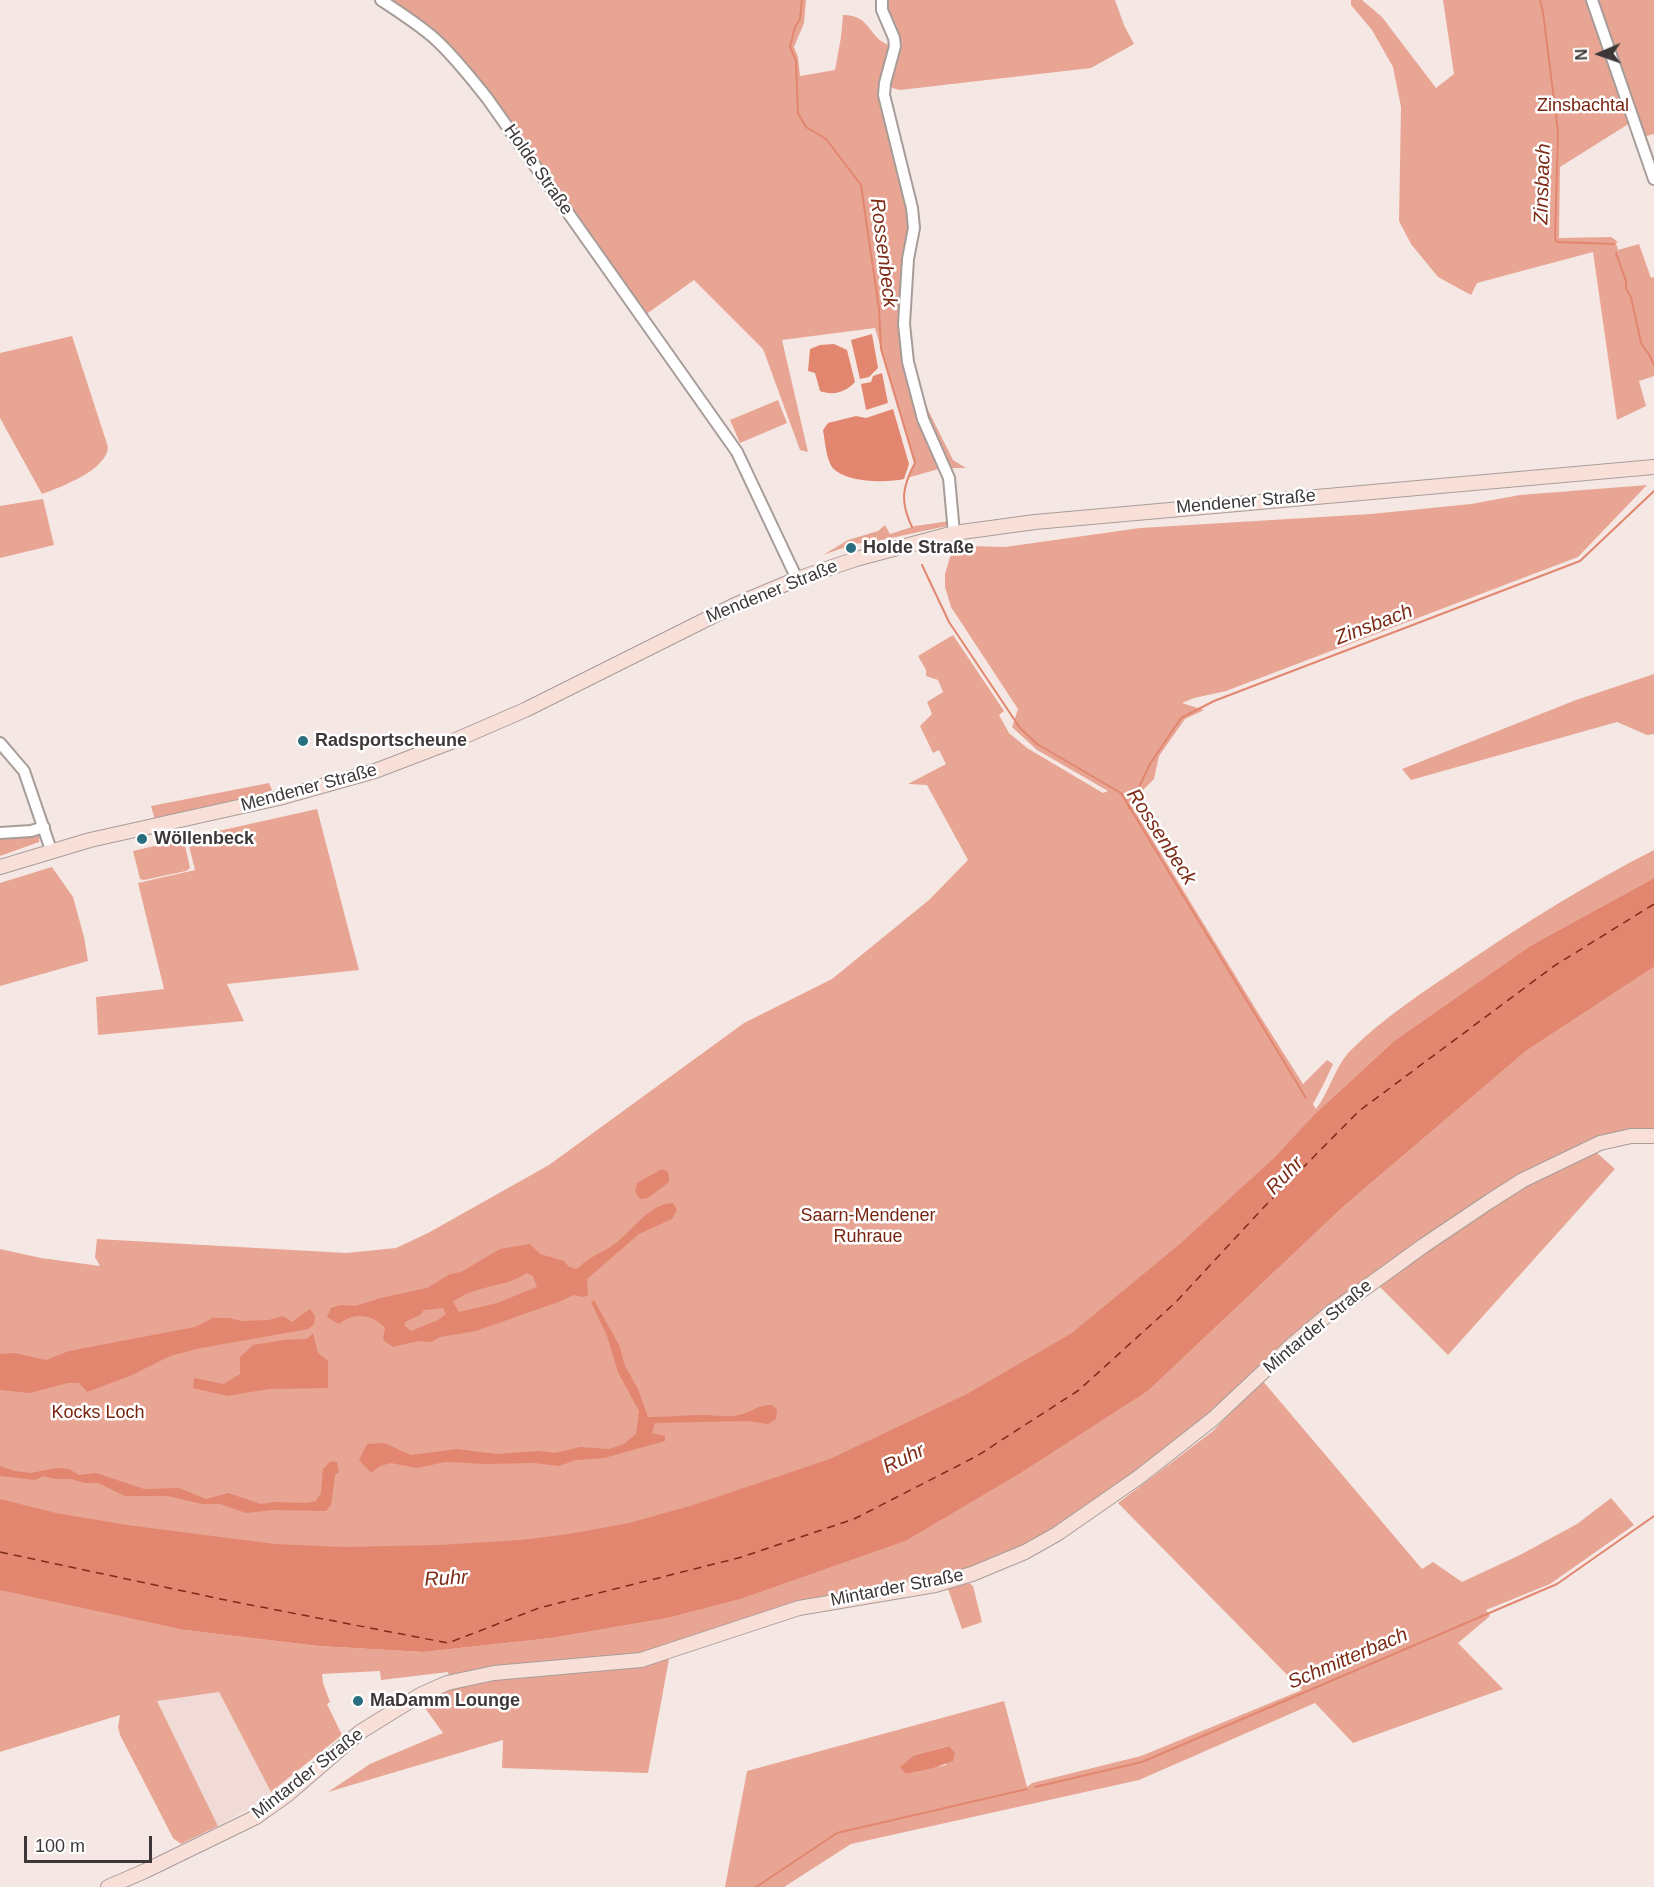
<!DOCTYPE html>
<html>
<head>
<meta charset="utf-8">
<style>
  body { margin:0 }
  #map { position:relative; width:1654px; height:1887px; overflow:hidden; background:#f5e8e4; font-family:Helvetica,sans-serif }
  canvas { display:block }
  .north { position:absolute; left:1570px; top:24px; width:60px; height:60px; -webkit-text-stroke:4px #fff; paint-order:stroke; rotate:268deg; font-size:16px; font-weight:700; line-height:24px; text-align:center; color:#3d3837 }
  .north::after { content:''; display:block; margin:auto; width:21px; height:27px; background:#3d3837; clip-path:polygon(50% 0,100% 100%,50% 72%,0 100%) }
  .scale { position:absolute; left:24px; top:1836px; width:128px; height:27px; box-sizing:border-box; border:3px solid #3d3837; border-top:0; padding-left:8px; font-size:18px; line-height:21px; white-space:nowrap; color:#3d3837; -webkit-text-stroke:4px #fff; paint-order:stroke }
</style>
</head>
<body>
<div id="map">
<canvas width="1654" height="1887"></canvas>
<div class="north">N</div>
<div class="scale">100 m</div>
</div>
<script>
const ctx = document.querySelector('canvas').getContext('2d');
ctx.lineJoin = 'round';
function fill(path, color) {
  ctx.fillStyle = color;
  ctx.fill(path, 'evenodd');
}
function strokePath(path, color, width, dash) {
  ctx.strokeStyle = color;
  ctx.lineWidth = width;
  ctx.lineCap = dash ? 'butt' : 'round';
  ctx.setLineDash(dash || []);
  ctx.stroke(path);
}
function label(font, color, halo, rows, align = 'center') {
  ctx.font = font + ' Helvetica,sans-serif';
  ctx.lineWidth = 5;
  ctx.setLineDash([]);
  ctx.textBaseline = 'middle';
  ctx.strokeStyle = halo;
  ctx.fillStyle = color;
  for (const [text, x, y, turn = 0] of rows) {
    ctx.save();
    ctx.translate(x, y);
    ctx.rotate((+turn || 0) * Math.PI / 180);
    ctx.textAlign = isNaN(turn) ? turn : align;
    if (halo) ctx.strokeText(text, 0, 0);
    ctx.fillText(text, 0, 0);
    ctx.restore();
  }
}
const built = new Path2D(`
  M219,1692L271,1792L249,1809L218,1826L157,1701Z`);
const green = new Path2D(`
  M386,0H806L804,23L794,47L798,57L800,76L835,70L841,37L843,15C872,15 867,38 891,46L882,83L911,226L901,316L918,390L953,460L966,468H942L907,478L915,463L875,328L782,340L808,452L800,450L763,349L694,280L645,315L483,83L446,43Z
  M884,0H1115L1124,25L1134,44L1091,68L900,90L892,88L888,83C890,73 898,60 899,51C901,33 886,18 884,0Z
  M1351,0H1362L1382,17L1436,88L1454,74L1443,0H1654V134L1643,137L1630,123L1560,167L1559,238L1611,237L1618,242L1616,243L1618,250L1639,244L1651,278L1654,277V376L1639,381L1646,406L1617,420L1593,252L1477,283L1471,295L1438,277L1411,244L1399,221L1401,107L1393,67L1372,30L1351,5Z
  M72,336L108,447C107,470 61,487 42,494L0,418V353Z
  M778,400L787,423L740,443L730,420Z
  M1647,485L1578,557L1226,691L1194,698L1182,703L1204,710L1185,719L1159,756L1154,779L1141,792L1133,808L1260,1016L1303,1084L1327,1060L1333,1064C1327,1078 1320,1091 1313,1104L1316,1109C1330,1091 1335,1066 1351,1050C1384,1017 1425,991 1463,965C1525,923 1587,884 1654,850V878L1530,946L1394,1041L1318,1111L1341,1149L838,1512L185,1630L318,1646L423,1652L552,1638L668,1618L741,1599L906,1541L1021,1473L1148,1391L1344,1206L1526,1051L1654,967V1129L1631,1131L1602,1138L1404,1255L1190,1433L1105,1497L1024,1549L970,1570L660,1651L450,1680L448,1672L381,1680L380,1671L322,1674L323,1683L330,1702L327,1704L342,1735L271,1792L219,1692L157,1701L218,1826L181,1844L173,1838L120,1735L118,1727L120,1715L0,1752V1249L41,1258L100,1266L95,1257L97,1239L346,1253L396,1248L428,1233L549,1165L744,1023L832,979L929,900L968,860L927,785L908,784L946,764L939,750L933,753L920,726L932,714L927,702L943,692L938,680L926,676V670L918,656L953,635L1004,711L999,715L1009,733L1027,748L1103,793L1108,791L1037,750L1012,727L1018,709L951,607L945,587V574L950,557L957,550L970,546L1005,547L1140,528L1371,514L1471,504L1520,495Z
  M43,499L54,545L0,558V506Z
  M950,521L947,526L877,541L854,544L823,555L848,540L878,531L885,525L890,534L915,526Z
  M1654,674V734L1647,735L1617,722L1411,780L1402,769L1576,700Z
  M269,783L272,790L265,795L155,820L151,806Z
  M317,809L359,970L227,984L244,1021L98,1035L96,997L164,989L138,883L195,870L187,838Z
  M40,834L39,842L0,856V835L15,836Z
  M180,840L185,845L190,868L186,871L144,880L140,879L133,851Z
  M52,867L73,897L84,937L88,961L0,986V883Z
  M1596,1152L1615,1169L1448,1355L1378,1285L1505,1196Z
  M1262,1380L1422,1569L1433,1562L1462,1582L1520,1555L1577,1524L1611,1498L1634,1525L1550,1584L1486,1610L1490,1616L1458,1643L1503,1689L1353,1743L1315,1703L1139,1780L851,1844L784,1887H725L747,1771L1004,1701L1027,1787L1032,1783L1141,1756L1302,1690L1118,1503L1213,1431ZM948,1746L946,1765L906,1774L915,1755Z
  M969,1583L973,1586L982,1622L962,1629L948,1589Z
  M669,1659L648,1773L502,1768L503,1740L328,1792L370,1764L443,1733L425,1708L428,1697L455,1683L611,1668Z`);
const water = new Path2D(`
  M872,334L878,368L869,377L860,379L851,340Z
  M834,344L847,350L855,382C846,392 833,396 820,391L815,373L808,371L810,349L820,345Z
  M882,373L888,403L866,410L861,384L871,382L873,376Z
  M893,409L909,464L904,479C886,483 845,483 832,467C826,458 825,441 823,430L828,423L856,416L866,418Z
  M1654,878V967L1526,1051L1344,1206L1148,1391L1021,1473L906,1541L741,1599L668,1618L552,1638L423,1652L318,1646L185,1630L0,1590V1499L56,1513L127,1525L275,1544L344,1547L439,1545L521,1540L569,1534L629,1523L690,1506L830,1459L967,1394L1072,1333L1181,1243L1273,1159L1318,1111L1394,1041L1530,946Z
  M662,1169L668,1172L669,1182L648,1198L640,1199L635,1192L637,1183Z
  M673,1203L677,1210L672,1219L639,1234L587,1279L588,1295L583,1297L574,1295L561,1301L476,1331L440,1337L431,1342L418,1341L393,1347L383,1340L385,1328C372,1314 354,1312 339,1324L327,1317L331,1308L341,1305L355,1306L381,1298L427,1288L450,1274L461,1272L500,1249L530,1244L540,1254L564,1261L569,1267L577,1269C590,1256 598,1255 612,1246C631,1233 648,1204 673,1203ZM527,1273L533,1276L537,1287L497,1303L459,1312L453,1302C474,1285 505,1288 527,1273ZM443,1308L446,1314L438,1320L411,1331L405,1326V1322L420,1315L424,1310Z
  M594,1300L619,1345L625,1366L638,1389L648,1417C667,1417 685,1415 704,1415C714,1415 723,1417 733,1416C747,1415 758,1404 772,1405L777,1410L776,1419L768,1424L748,1421L655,1423L652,1433L665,1436V1441L604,1458L576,1460L559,1466L534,1463L486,1464L445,1462L417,1468L391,1463L380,1466L371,1473L359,1460L367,1444L384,1443L411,1455L457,1449L496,1454L538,1451L555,1453L580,1447L609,1449L624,1444L636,1434L639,1411L618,1372L607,1336L591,1302Z
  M310,1309L315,1316L314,1324L308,1329L201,1348L170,1356L130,1376L87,1392L79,1383H68L30,1393L0,1390V1354L14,1353L46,1360L69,1351L195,1327L213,1318H230L241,1321L269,1320L283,1316L292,1322Z
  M313,1333L318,1353L328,1361V1388L269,1389L227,1396L193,1388L194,1378L224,1384L240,1374V1357L253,1345L284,1340L307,1339Z
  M331,1461L337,1462L339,1472L335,1475L331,1505L326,1511L273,1510L246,1513L220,1504H202L168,1496H125L98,1483H85L71,1479H54L44,1476L35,1480L0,1476V1466L15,1471L31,1473L56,1468L69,1469L79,1475L96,1473L144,1489L179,1488L206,1499L228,1493L261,1504L274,1502L307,1503L316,1501L321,1493L323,1469Z
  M949,1746L955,1753L953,1761L934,1768L906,1774L900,1767L915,1755Z`);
const stream = new Path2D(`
  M802,0L800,19L795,27L790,47L796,61L798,113L806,127L826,139L861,185L879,309L881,349L915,463C902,487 900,502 912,527
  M1540,0L1543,12L1558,132L1555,239L1557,242L1614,244
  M1616,253L1626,281V289L1631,297L1641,343L1650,356L1654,365
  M922,565L949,622L1020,728L1037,744L1121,793L1306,1098
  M1129,808L1150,764L1181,718L1214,701L1580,561L1654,491
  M1035,1787L1142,1762L1557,1584L1654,1516
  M756,1887L837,1833L1027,1789`);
const ferry = new Path2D(`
  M0,1552L230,1601L448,1643L539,1608L742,1557L854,1519L977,1456L1079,1390L1176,1302L1264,1207L1359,1111L1554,966L1654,904`);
const street = new Path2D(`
  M381,0C399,12 418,24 434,38C454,56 470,77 487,98L737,452L797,579
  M882,0V10L894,38L895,46L885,83L884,95L912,208L914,228L908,259L904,324L908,362L923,419L949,478L954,533
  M1592,0L1654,179
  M0,743L24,771L51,850
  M0,833L31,831L44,827`);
const secondary = new Path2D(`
  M0,867L90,840L279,798L375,771L451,742L525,710L735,605L797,579L856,559L954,533L1035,522L1654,467
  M108,1887L145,1871L256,1817L287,1795L360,1732L420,1695L447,1683L494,1673L641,1660L799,1608L935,1585L972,1574L1025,1552L1057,1534L1139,1477L1213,1419L1293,1344L1325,1317L1423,1246L1490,1201L1523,1180L1600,1143L1631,1136H1654`);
const markers = [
  [851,548,6,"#296e7e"],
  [303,741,6,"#296e7e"],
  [142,839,6,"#296e7e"],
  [358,1701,6,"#296e7e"]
];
const parkNames = [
  ["Zinsbachtal",1583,106],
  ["Saarn-Mendener",868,1216],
  ["Ruhraue",868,1237],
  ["Kocks Loch",98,1413]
];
const streetNames = [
  ["Holde Straße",538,170,55],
  ["Mendener Straße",1246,502,-5],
  ["Mendener Straße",772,592,-22],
  ["Mendener Straße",309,788,-15],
  ["Mintarder Straße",1318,1327,-40],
  ["Mintarder Straße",897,1588,-11],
  ["Mintarder Straße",308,1774,-38]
];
const poiNames = [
  ["Holde Straße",863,548],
  ["Radsportscheune",315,741],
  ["Wöllenbeck",154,839],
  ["MaDamm Lounge",370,1701]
];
const waterNames = [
  ["Zinsbach",1543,184,-88],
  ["Rossenbeck",883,253,83],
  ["Zinsbach",1374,625,-21],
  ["Rossenbeck",1161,837,57],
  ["Ruhr",1285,1176,-46],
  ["Ruhr",904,1459,-26],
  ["Ruhr",446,1579,-3],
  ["Schmitterbach",1348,1659,-23]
];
fill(built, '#f1dbd6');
fill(green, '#e8a593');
fill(water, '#e2866f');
strokePath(stream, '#e2866f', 2);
strokePath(ferry, '#7d2b16', 1.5, [8, 6]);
strokePath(street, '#a89c99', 14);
strokePath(secondary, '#a89c99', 16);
strokePath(street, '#fff', 10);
strokePath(secondary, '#f8e0d9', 14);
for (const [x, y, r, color] of markers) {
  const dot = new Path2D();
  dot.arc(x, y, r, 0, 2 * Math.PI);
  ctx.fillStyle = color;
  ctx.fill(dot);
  strokePath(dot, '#fff', 2);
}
label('18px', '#772510', '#fff', parkNames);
label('18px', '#3d3837', '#fff', streetNames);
label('bold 18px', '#3d3837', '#fff', poiNames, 'left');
label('italic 20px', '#7d2b16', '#fff', waterNames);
</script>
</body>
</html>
